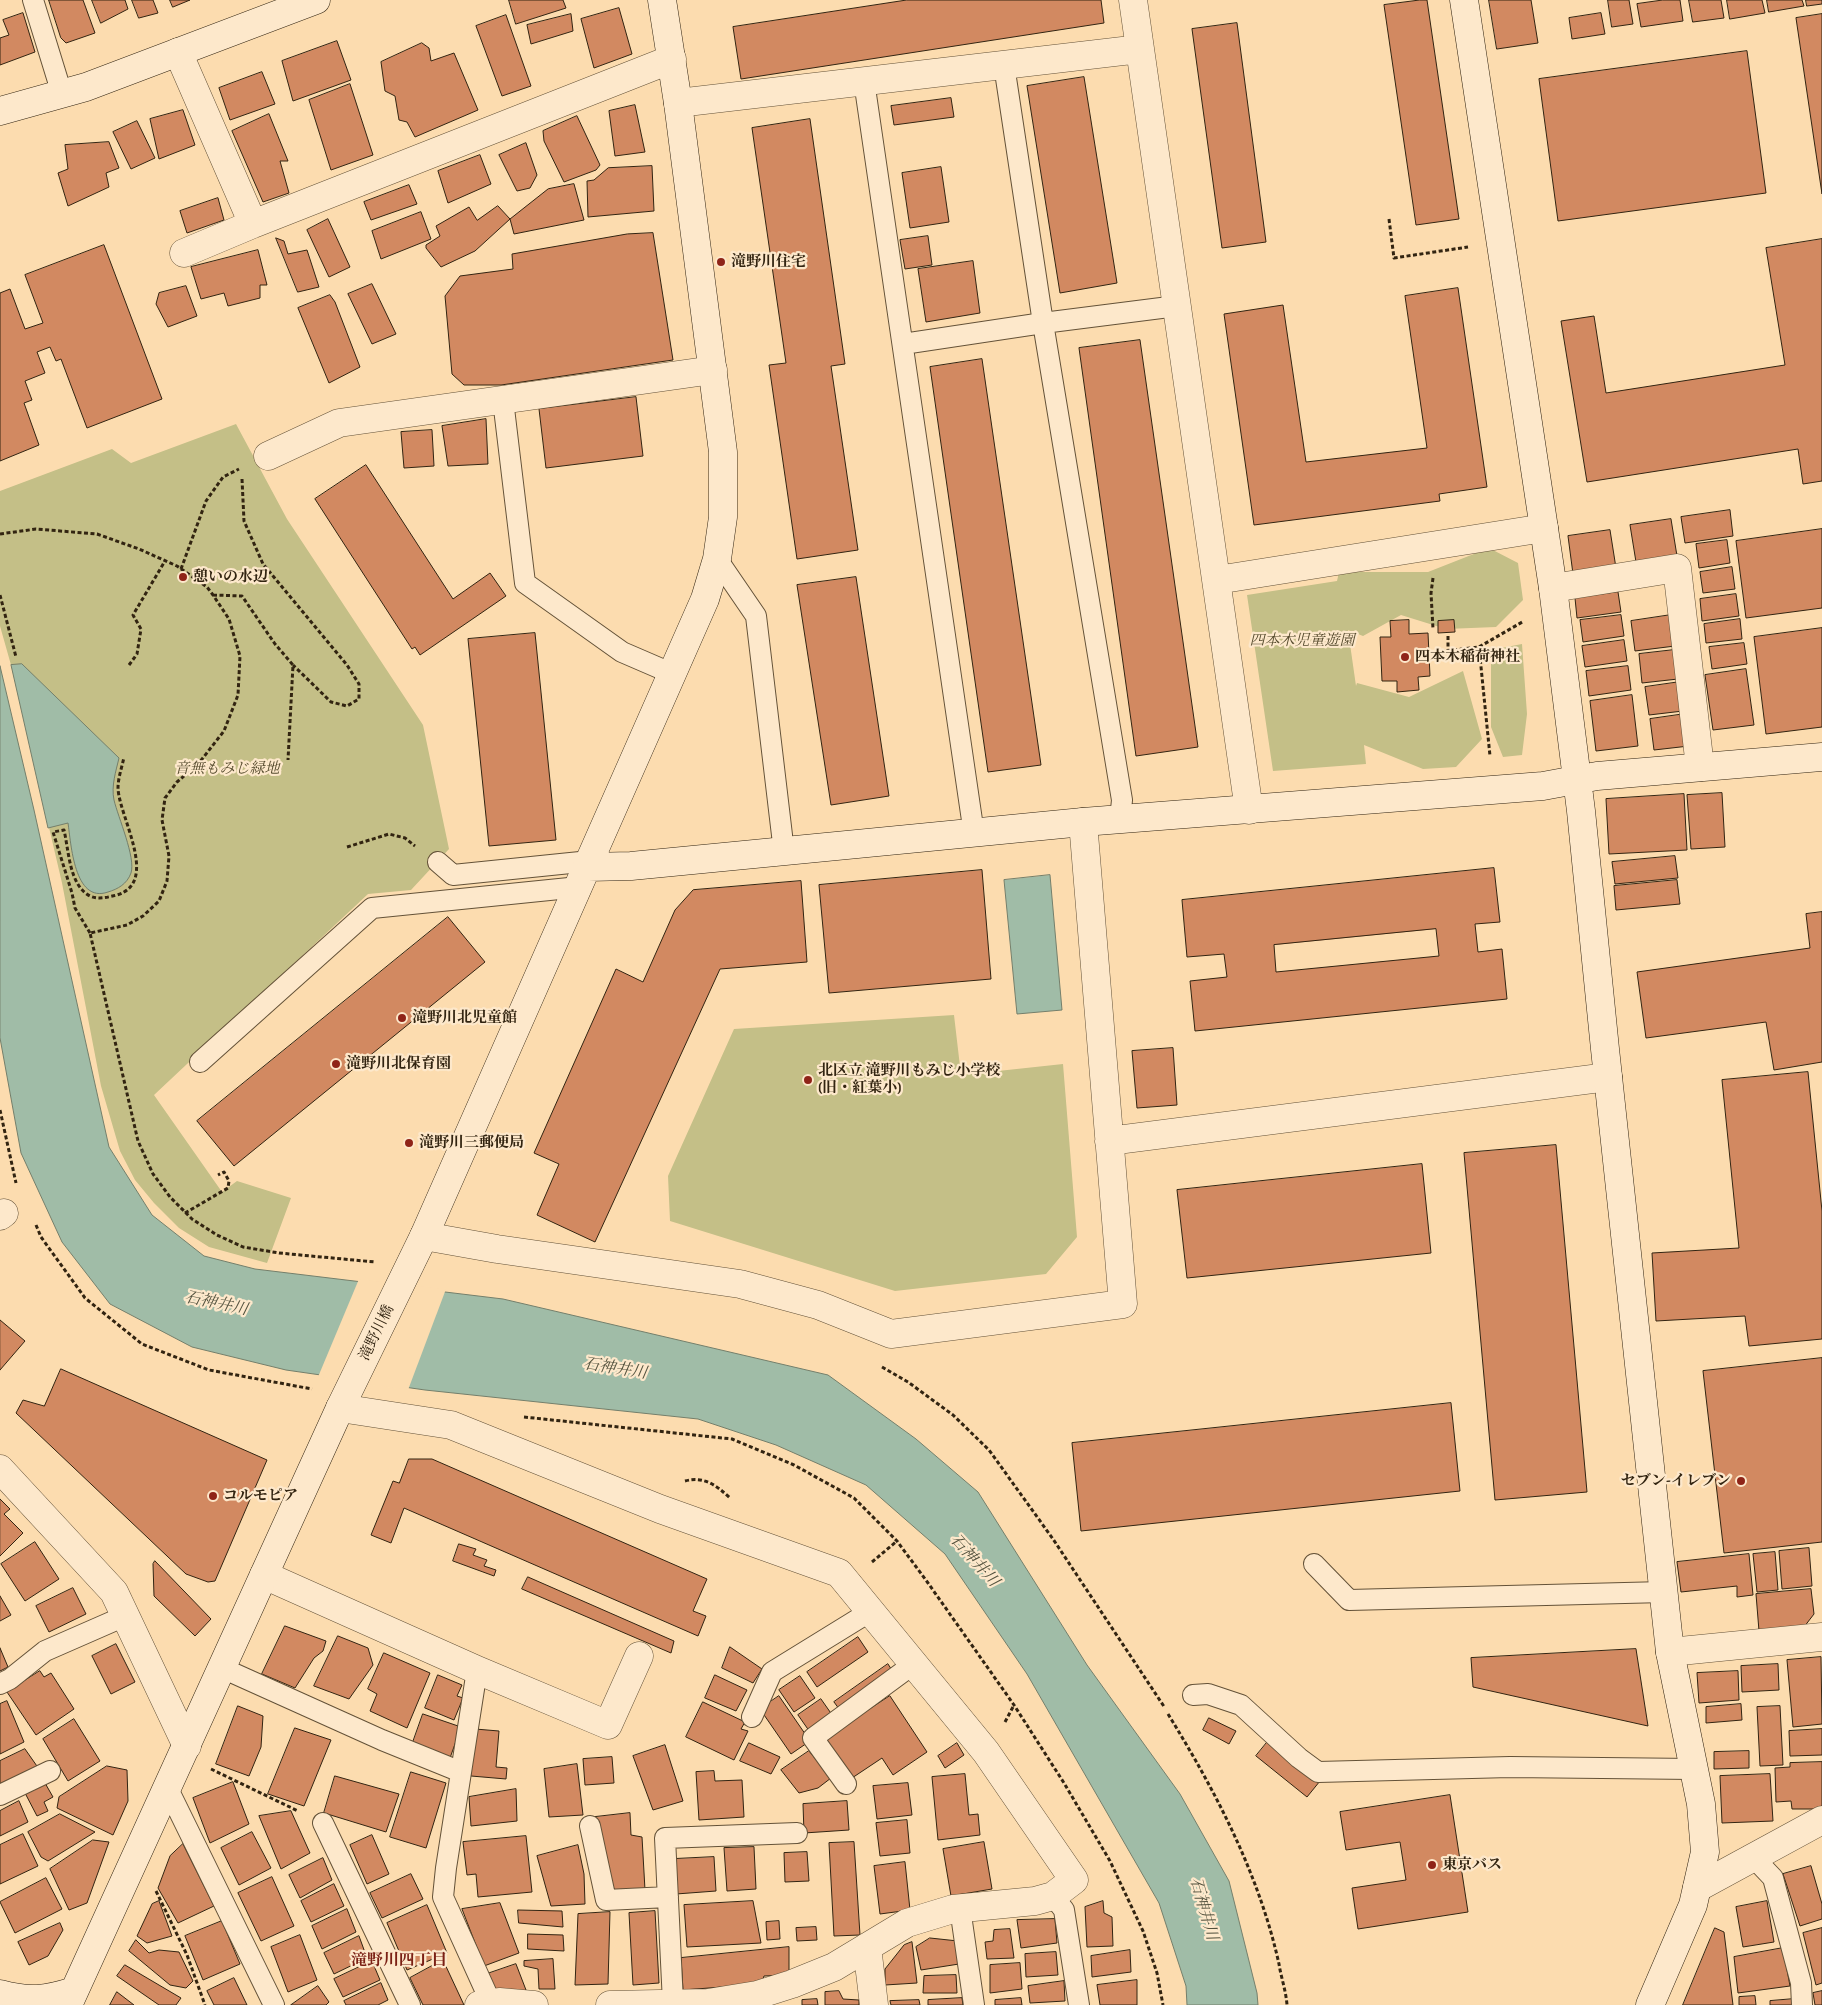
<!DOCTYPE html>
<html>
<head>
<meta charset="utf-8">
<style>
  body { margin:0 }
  canvas { display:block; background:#fcdcaf }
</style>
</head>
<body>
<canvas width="1822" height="2005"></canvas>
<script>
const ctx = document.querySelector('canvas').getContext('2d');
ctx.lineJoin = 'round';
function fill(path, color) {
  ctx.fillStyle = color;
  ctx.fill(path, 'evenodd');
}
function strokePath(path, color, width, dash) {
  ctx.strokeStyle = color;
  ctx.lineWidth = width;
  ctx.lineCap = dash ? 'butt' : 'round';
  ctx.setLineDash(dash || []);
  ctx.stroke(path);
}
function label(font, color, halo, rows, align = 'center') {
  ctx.font = font + ' Alegreya,"Noto Serif JP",serif';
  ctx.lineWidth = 4.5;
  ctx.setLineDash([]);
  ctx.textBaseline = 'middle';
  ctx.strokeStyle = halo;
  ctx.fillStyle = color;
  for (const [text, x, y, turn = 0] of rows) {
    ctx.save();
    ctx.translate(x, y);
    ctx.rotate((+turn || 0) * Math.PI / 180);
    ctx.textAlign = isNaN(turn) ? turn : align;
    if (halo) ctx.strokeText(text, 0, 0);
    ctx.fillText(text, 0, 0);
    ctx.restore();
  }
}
const green = new Path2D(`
  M236,424L287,519L423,725L449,849L411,890L368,894L154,1095L222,1192L237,1181L291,1198L267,1263L209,1247L179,1228L154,1203L135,1180L120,1151L101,1086L62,883L11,665L0,626V491L112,449L131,463Z
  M1489,548L1518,563L1523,600L1496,627L1446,629L1401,615L1363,636L1348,630L1356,686L1357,683L1409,697L1463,671L1482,739L1456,767L1423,769L1364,745L1366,764L1273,771L1247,595L1337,581L1339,572H1428Z
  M1522,644L1527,714L1522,755L1503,757L1491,727V650Z
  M954,1015L961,1075L1063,1064L1077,1237L1046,1274L895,1291L670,1221L668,1176L734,1029Z`);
const water = new Path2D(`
  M22,664L119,758C116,771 111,786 114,800C118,817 136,858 131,873C127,884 118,889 108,892C74,904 71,843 68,823L48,828L11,665Z
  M0,666L34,810L109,1147L152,1215L204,1256L255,1269L503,1299L828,1375L916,1439L978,1492L1087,1665L1180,1794L1229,1881L1257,1993L1258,2005H1187L1186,1986L1159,1903L1027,1674L945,1554L866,1485L776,1445L698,1419L425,1390L286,1370L192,1347L110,1304L62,1242L21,1153L0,1038Z
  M1050,875L1062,1010L1017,1014L1004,880Z`);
const pier = new Path2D(`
  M359,1279L446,1289L408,1390L318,1377Z`);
const building = new Path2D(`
  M49,0H83L95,33L66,43L61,38Z
  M92,0H125L128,9L101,23Z
  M132,0H153L158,13L139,18Z
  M170,0H190L173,7Z
  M509,0H563L566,8L516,24Z
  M907,0H1101L1104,23L741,79L733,27Z
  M1420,0H1427L1459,219L1416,225L1384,5Z
  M1489,0H1531L1538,43L1497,49Z
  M1608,0H1629L1633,24L1612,27Z
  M1663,0H1680L1683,21L1641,27L1637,4Z
  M1689,0H1721L1724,18L1693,22Z
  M1727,0H1762L1765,13L1730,19Z
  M1767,0H1802L1804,6L1769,12Z
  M1806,0H1822V4L1807,6Z
  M619,8L632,54L594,68L581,19Z
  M23,13L35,52L0,65V38L9,35L3,20Z
  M1601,13L1605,34L1572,39L1569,18Z
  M571,14L573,31L531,44L527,25Z
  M1822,14V194L1796,18Z
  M506,15L531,86L502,96L476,26Z
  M1237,23L1266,242L1222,248L1192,29Z
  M337,41L351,80L293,101L282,61Z
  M422,43L429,48L431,61L454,53L478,110L415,137L407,122L399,120L395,96L385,91L381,62Z
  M1747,51L1766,193L1558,221L1539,79Z
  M262,72L275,104L230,120L219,88Z
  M1084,77L1117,283L1060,293L1027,86Z
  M350,84L373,155L331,170L309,100Z
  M951,98L954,117L894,125L891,106Z
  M635,105L645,152L615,156L609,111Z
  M183,110L195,145L159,159L150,119Z
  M269,114L288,161H280L289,193L263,202L232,131Z
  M577,116L600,165L596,170L564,182L544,141L543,131Z
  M810,119L845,364L831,366L858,550L797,559L769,365L786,363L752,128Z
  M137,121L155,158L131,169L113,132Z
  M109,142L119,168L106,173L109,187L68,206L58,173L68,169L65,145Z
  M526,143L537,175L530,188L517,191L499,155Z
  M480,155L491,184L448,203L438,171Z
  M652,166L654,211L588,217L587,181L594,180L608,168Z
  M941,167L949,222L910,228L902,173Z
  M574,184L584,220L514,234L510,219L548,189Z
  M409,185L417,204L371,220L364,202Z
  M218,198L224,220L187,233L180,211Z
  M498,206L510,219L475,251L441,267L426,248V245L440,236L436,226L469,207L477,220Z
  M421,212L431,239L381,259L372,231Z
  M328,219L350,267L329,277L307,230Z
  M653,233L673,360L501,385H464L452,374L445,296L460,276L513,269L512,254L627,234Z
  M928,236L932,265L905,269L900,240Z
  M276,238L284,241L288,254L307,250L319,287L298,292Z
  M1822,239V481L1803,484L1798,449L1587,482L1561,321L1594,316L1606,393L1785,365L1766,248Z
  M104,245L162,399L87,428L61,359L56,361L50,347L37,352L45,373L25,381L32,400L24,403L39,445L0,461V293L10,289L25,329L43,323L25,275Z
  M258,250L267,285H260V298L228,306L224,293L201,299L191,267Z
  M973,261L980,313L926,322L918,269Z
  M372,284L396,334L372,344L348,294Z
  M186,286L197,316L168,327L156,304L159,293Z
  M1458,288L1487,487L1439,494L1440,501L1254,525L1224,314L1283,305L1306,462L1427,448L1405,296Z
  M330,295L335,302L360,367L329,383L298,308Z
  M1140,340L1198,747L1136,756L1079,348Z
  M982,359L1041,765L988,772L930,367Z
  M636,397L643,456L546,468L539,409Z
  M486,419L488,464L448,466L442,426Z
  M432,430L434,466L404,468L401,432Z
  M366,465L453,599L490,573L506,596L420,655L415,647L412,649L315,499Z
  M1730,510L1733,536L1685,543L1681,517Z
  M1671,519L1677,556L1636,562L1630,525Z
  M1822,529V608L1746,618L1736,541Z
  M1610,530L1616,568L1573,574L1568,536Z
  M1727,540L1730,563L1699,568L1696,544Z
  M1732,567L1735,589L1703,593L1700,572Z
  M856,577L889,796L831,805L797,585Z
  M1618,592L1621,612L1577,618L1575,598Z
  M1736,594L1739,616L1702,621L1700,599Z
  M1621,615L1624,636L1583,642L1580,620Z
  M1671,615L1675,646L1635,651L1631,621Z
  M1740,619L1742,639L1706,643L1704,624Z
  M1409,620V634L1428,633L1430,676L1418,677L1419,690L1397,692V681H1382L1380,637H1391L1390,621Z
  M1454,620L1455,632L1438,633V621Z
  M1822,628V727L1766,734L1754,637Z
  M535,633L556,840L489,846L468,639Z
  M1624,640L1627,661L1585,667L1582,646Z
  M1744,643L1747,664L1712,669L1709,647Z
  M1674,650L1678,679L1642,683L1639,654Z
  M1628,666L1631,690L1589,696L1586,671Z
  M1746,669L1754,725L1713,730L1705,675Z
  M1680,682L1683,711L1649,715L1645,687Z
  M1632,695L1638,746L1596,751L1590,701Z
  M1685,714L1689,746L1654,750L1650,719Z
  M1722,793L1725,847L1691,849L1687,795Z
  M1684,794L1687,850L1609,854L1606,799Z
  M1675,856L1678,878L1615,884L1612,862Z
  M1494,868L1500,922L1475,924L1478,952L1502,949L1507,999L1195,1031L1190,981L1227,977L1224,954L1187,957L1182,900ZM1436,929L1439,956L1276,972L1274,945Z
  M982,870L991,979L829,993L819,885Z
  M1677,880L1680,904L1616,910L1614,886Z
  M801,881L807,962L720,969L595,1242L537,1215L559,1164L534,1153L616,969L643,982L675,910L693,890Z
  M1822,912V1062L1774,1070L1766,1022L1646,1038L1637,972L1810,948L1806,914Z
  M448,917L485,962L234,1166L197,1121Z
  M1173,1048L1177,1105L1137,1108L1132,1051Z
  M1808,1072L1822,1211V1339L1749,1346L1745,1316L1656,1321L1652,1253L1739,1248L1722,1080Z
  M1556,1145L1587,1492L1495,1500L1464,1153Z
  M1422,1164L1431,1253L1187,1278L1177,1190Z
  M0,1320L25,1341L0,1370Z
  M1822,1358V1542L1724,1553L1703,1371Z
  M61,1369L267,1460L215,1581L208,1582L186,1574L16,1413L23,1400L44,1406Z
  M1451,1403L1460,1491L1081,1531L1072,1443Z
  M409,1459H432L707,1579L693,1611L706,1616L698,1636L404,1508L391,1543L371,1535L393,1481L399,1483Z
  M0,1499L10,1509L4,1514L23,1533L0,1556Z
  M35,1542L59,1579L25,1601L1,1564Z
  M459,1544L476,1549L473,1555L487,1560L484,1566L496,1570L494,1576L453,1561Z
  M1809,1548L1812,1586L1782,1589L1779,1551Z
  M1775,1552L1778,1590L1757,1592L1753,1554Z
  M1749,1554L1753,1595L1737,1597V1586L1681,1592L1677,1562Z
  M155,1561L211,1619L195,1636L154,1596L153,1564Z
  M528,1577L674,1641L671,1653L522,1589Z
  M73,1588L86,1614L49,1632L36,1606Z
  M1811,1589L1814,1614L1804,1627L1759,1631L1756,1594Z
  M0,1596L11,1615L0,1621Z
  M285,1626L326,1641L323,1651L314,1658L295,1688L262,1674Z
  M338,1636L368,1648L373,1665L349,1699L314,1686Z
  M858,1637L868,1652L817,1687L807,1672Z
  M116,1644L135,1682L111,1694L92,1656Z
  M730,1647L762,1669L753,1683L722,1668Z
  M0,1648L8,1667L0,1671Z
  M1636,1649L1648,1726L1473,1687L1471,1658Z
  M384,1653L430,1673L407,1728L370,1711L377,1694L368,1689Z
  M1821,1657L1822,1724L1793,1727L1787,1660Z
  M888,1664L895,1675L842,1713L834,1702Z
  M1778,1664L1779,1690L1742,1692L1741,1666Z
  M40,1671L44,1677L51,1673L74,1709L36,1735L7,1692Z
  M1738,1671L1739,1700L1699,1703L1697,1673Z
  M438,1675L462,1685L457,1696L463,1698L454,1720L425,1708Z
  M715,1675L747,1690L736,1711L705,1698Z
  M800,1676L815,1698L794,1712L779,1690Z
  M779,1696L810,1741L791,1754L760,1709Z
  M890,1696L927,1752L893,1775L882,1758L849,1780L823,1740Z
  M821,1699L835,1719L812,1735L798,1715Z
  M7,1701L24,1742L0,1754V1704Z
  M703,1702L745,1722L741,1729L748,1731L734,1760L686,1737Z
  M1741,1704L1742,1720L1706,1723V1707Z
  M238,1706L263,1716L261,1747L249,1776L216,1764Z
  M1780,1706L1783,1765L1760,1766L1757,1707Z
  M423,1714L461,1727L450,1758L412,1745Z
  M1209,1718L1236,1731L1229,1744L1203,1730Z
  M74,1719L100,1761L68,1781L43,1739Z
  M295,1728L331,1740L304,1806L268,1794Z
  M475,1729L499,1731L496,1767L507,1768L506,1779L471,1776Z
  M1822,1729V1755L1790,1756L1789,1731Z
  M1269,1740L1320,1781L1307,1797L1256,1756Z
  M749,1743L780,1757L771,1774L740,1761Z
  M957,1743L964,1755L945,1768L938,1756Z
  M665,1745L683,1801L653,1810L633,1756Z
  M25,1749L39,1769L0,1792V1761Z
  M809,1751L831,1778L818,1788L799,1793L781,1770Z
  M1749,1751V1768L1714,1769V1752Z
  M612,1757L614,1783L585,1785L583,1759Z
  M1822,1762V1806L1817,1809H1792L1791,1801L1776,1802L1775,1768L1790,1767V1763Z
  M577,1764L583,1815L549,1817L544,1769Z
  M107,1766L127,1770L128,1801L113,1835L57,1808L59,1797Z
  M714,1771L715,1781L742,1780L744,1817L699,1820L696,1772Z
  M411,1772L446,1783L426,1848L390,1837Z
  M965,1774L969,1815L978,1814L980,1835L938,1840L932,1777Z
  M1770,1774L1773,1821L1722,1823L1720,1776Z
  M335,1776L399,1794L386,1832L324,1813Z
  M233,1782L249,1824L210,1843L193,1798Z
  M45,1783L53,1797L44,1802L48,1811L37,1816L25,1793Z
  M908,1783L912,1815L877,1819L873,1786Z
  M516,1789L517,1821L471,1826L469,1797Z
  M1450,1795L1468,1912L1358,1929L1352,1888L1406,1880L1400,1842L1346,1850L1340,1812Z
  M19,1801L28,1822L0,1836V1811Z
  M847,1801L849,1830L804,1833L803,1804Z
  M291,1811L310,1853L281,1869L259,1816Z
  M630,1813L631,1835L642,1837L645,1890L609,1895L595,1817Z
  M60,1814L95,1832L48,1861L41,1857L28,1832Z
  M907,1820L910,1853L880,1856L876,1823Z
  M252,1832L271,1868L239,1885L221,1848Z
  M23,1834L38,1866L0,1884V1845Z
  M372,1835L389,1874L367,1884L350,1845Z
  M526,1836L532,1892L478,1897L476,1874L467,1875L463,1842Z
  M93,1840L109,1842L87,1903L69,1910L50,1869Z
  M854,1842L860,1935L834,1936L829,1843Z
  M984,1842L992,1889L951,1896L943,1849Z
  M183,1844L214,1906L178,1923L158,1888L170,1856Z
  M578,1845L584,1874L585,1904L551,1906L537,1856Z
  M754,1847L756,1889L727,1891L724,1848Z
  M807,1852L809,1881L785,1882L784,1853Z
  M714,1857L716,1891L676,1894L674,1859Z
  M323,1858L332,1880L300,1898L289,1875Z
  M905,1862L910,1910L880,1914L874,1866Z
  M1811,1866L1822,1904V1919L1800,1926L1783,1874Z
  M411,1874L423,1899L382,1918L370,1893Z
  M272,1877L294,1926L261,1941L238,1893Z
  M46,1878L62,1909L15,1933L0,1902Z
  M334,1884L344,1906L311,1922L301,1901Z
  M159,1901L172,1936L147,1943L137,1936L152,1904Z
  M753,1901L761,1943L687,1947L684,1905Z
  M1103,1901L1104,1913L1112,1917L1113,1946L1087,1947L1085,1907Z
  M1767,1901L1774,1942L1743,1947L1736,1907Z
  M500,1903L519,1953L484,1966L462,1909Z
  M427,1905L447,1953L407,1970L387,1923Z
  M347,1909L356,1932L322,1949L312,1926Z
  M518,1910L562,1911L563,1927L519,1923Z
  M655,1911L659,1983L633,1985L629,1913Z
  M610,1912L608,1984L575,1985L578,1914Z
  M1055,1919L1057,1943L1021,1948L1017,1920Z
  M222,1921L240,1964L203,1980L185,1936Z
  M779,1921L780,1939L767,1940L766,1922Z
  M60,1923L63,1930L48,1956L29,1965L18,1942Z
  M816,1927L817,1940L797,1941L796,1928Z
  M1715,1928L1724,1932L1733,2005H1683Z
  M1822,1928V1983L1816,1985L1803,1933Z
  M1010,1929L1014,1958L987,1959L985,1942L993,1941L994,1930Z
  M528,1934L563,1935L564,1951L528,1949Z
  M300,1935L317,1980L288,1992L271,1947Z
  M359,1936L367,1958L334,1974L324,1953Z
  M930,1938L958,1941L959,1964L921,1970L916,1947Z
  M136,1940L149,1953L159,1950L179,1952L193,1981L186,1988L170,1985L129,1951Z
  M912,1942L917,1983L885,1985V1969L904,1945Z
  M789,1947V1975L764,1976L761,1984L683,1990L681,1958Z
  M1783,1948L1790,1986L1738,1993L1734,1957Z
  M1130,1950L1131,1972L1092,1977L1091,1956Z
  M1056,1952L1058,1975L1026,1977L1025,1954Z
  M553,1959L555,1989H539L538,1969L524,1966V1961Z
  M443,1960L464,2005H423L410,1978Z
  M372,1961L380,1980L343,1997L334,1979Z
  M1020,1963L1022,1989L990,1993V1965Z
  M516,1964L526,1990L509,1997L493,1994L487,1974Z
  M125,1965L181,1998L176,2005H159L117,1976Z
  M956,1975L957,1993H923L924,1976Z
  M234,1978L247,2005H214L207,1991Z
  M1137,1980V2005H1100L1097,1985Z
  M1064,1981L1065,2001L1030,2003L1028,1986Z
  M381,1983L388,2000L378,2005H346L344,2001Z
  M318,1986L329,2002L326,2005H291Z
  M839,1991L843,1999L859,2000V2005H825V1992Z
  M1822,1991V2005H1815L1813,1993Z
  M117,1992L134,2005H110Z
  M1755,1996L1756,2005H1739V1997Z
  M962,1998L963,2005H928V2000Z
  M1021,1998L1022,2005H995V2000Z
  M817,1999L818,2005H802V2000Z
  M1794,1999V2005H1770V2001Z
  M919,2000L920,2005H891L890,2001Z`);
const path = new Path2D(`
  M1389,219L1394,258L1468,247
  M242,479L244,521L263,564L347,665L359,684V699L347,706L331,702L293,665
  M0,534L36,529L97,534L139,549L177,566L207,587L213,595L229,619L240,656L238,695L224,731L199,763L177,782L165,798L162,820L169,856L167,881L159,901L143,916L127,925L90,933L138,1141L153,1174L170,1197L192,1219L217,1235L243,1247L279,1253L375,1262
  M181,569L206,501L223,477L239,469
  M1433,578L1431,593L1433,629
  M0,595L16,657
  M213,595L242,596L275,644L293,665L288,760
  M1448,636V650
  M1479,647L1490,756
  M1434,652L1479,647L1524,621
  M129,665L137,654L141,629L133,615L165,561
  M347,847L389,834L405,838L415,846
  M90,933L75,908L72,893L53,832L64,830C69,851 69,885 90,896C99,900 108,897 117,895C160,882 119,817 118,788C118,778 122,767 124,757
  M0,1110L16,1183
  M185,1213L228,1188L229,1181L224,1172L218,1175
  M36,1225L41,1237L85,1298L142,1344L209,1370L312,1389
  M882,1367L908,1382L953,1415L989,1450L1053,1539L1165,1708
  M524,1417L732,1439L794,1465L854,1498L897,1541L928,1583L1014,1705L1064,1783L1110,1861L1143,1931L1157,1973L1163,2005
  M685,1481C704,1476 716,1485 730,1498
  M872,1562L897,1541
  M1168,1714C1216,1792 1259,1874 1279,1964C1281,1977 1286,1991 1287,2005
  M1005,1722L1014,1705
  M211,1769L298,1811
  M156,1891L187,1955L205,2005`);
const lane = new Path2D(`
  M33,0L62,94
  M1004,65L1043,323L1122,800L1120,820
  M864,81L974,834
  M903,344L1043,323L1177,306
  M503,400L525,583L622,652L673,674
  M717,559L756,616L784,852
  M438,862L453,875L590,861
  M200,1062L372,908L579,887
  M1314,1564L1349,1600L1664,1592
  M222,1668L382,1740L461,1772
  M477,1670L446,1868L443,1897L491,2003
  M0,1684L10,1679L45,1651L125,1616
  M1193,1695L1208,1694L1241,1705L1299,1758L1318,1772L1510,1767L1694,1769
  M752,1717L772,1672L871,1611
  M846,1784L813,1738L915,1663
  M168,1789L274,2005
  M0,1795L50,1771
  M323,1823L410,2005
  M590,1826L606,1900L668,1897
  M1753,1857L1773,1878L1801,1983L1802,2005
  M1053,1896L1064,1910L1079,2005
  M960,1908L974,2005
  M673,2003L665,1838L797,1833`);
const street = new Path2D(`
  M1133,0L1249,810
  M178,52L253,224
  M678,103L1140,49
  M184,253L253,224L672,59
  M268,456L339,423L713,370
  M1217,580L1544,528
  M1553,588L1677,568L1700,767
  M1109,1141L1608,1077
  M0,1216L4,1213
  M424,1236L497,1249L740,1284L818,1305L891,1334L1123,1304L1083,822
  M340,1408L451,1425L660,1509L839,1573L986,1752L1074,1880L1053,1896L1035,1901L953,1909L907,1923L834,1967L792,1984L757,1995L708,2003L610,2005
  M0,1469L114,1592L187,1746
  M264,1575L477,1670L608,1725L639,1656
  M1670,1652L1822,1637
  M1697,1888L1822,1820
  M867,1947L874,2005
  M479,2005L499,2002L534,2005`);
const secondary = new Path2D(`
  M1464,0L1553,588L1581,811L1605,1049L1670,1652L1701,1804L1705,1852L1693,1905L1650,2005
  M0,111L86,87L316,0
  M588,867L631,866L1083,822L1543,786L1597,776L1822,757
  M0,1994C29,2002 46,2000 74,1991
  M68,2005L340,1408L424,1236L705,599L717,559L723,517V452L678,103L662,0`);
const markers = [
  [721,262,5,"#8f2418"],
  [183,577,5,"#8f2418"],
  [1405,657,5,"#8f2418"],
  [402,1018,5,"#8f2418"],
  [336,1064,5,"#8f2418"],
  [808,1080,5,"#8f2418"],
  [409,1143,5,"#8f2418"],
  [1741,1481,5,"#8f2418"],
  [213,1496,5,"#8f2418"],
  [1432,1865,5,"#8f2418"]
];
const poiNames = [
  ["滝野川住宅",731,262],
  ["憩いの水辺",193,577],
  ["四本木稲荷神社",1415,657],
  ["滝野川北児童館",412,1018],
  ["滝野川北保育園",346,1064],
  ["北区立 滝野川もみじ小学校",818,1071],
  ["(旧・紅葉小)",818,1088],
  ["滝野川三郵便局",419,1143],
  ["セブン-イレブン",1731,1481,"right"],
  ["コルモピア",223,1496],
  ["東京バス",1442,1865]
];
const parkNames = [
  ["四本木児童遊園",1302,641],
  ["音無もみじ緑地",227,769]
];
const streetNames = [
  ["滝野川橋",377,1333,-64]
];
const waterNames = [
  ["石神井川",216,1304,12],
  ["石神井川",615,1369,9],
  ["石神井川",974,1561,48],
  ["石神井川",1203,1909,74]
];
const neighbourhoodNames = [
  ["滝野川四丁目",399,1961]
];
fill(green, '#c4bf87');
fill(water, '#a0bca7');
strokePath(water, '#747f6b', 1);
fill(pier, '#fcdcaf');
fill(building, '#d28961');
strokePath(building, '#322411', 1);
strokePath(lane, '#645238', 22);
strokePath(street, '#645238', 29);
strokePath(secondary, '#322411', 29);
strokePath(path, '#322411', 3, [4, 2.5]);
strokePath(lane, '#fde8cb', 20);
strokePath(street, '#fde8cb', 28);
strokePath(secondary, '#fde8cb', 28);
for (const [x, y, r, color] of markers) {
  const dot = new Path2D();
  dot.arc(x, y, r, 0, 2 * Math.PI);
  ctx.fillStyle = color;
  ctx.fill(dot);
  strokePath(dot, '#fde8cb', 2);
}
label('bold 15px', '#322411', '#fde8cb', poiNames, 'left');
label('italic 15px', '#564b2e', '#fde8cb', parkNames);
label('15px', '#322411', '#fde8cb', streetNames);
label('italic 16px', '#53523e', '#fde8cb', waterNames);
label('bold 16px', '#7a1f14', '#fde8cb', neighbourhoodNames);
</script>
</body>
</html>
